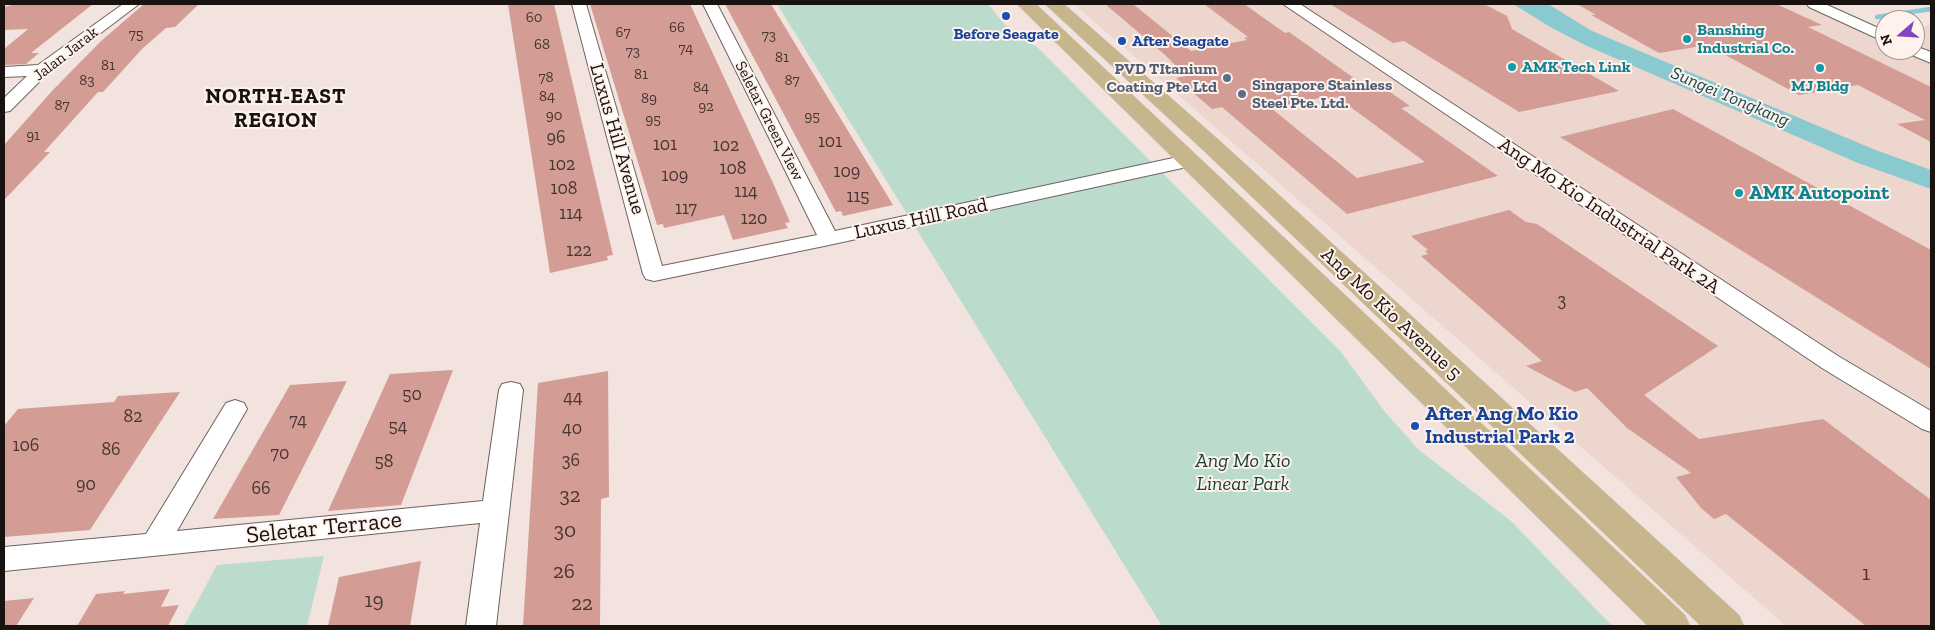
<!DOCTYPE html>
<html>
<head>
<meta charset="utf-8">
<style>
  body { margin:0 }
  #map { position:relative; width:1935px; height:630px; overflow:hidden; background:#f2e3de; font-family:"Zilla Slab",serif }
  canvas { display:block }
  .frame { position:absolute; inset:0; border:5px solid #181311; pointer-events:none }
  .north { position:absolute; left:1875px; top:10px; width:50px; height:50px; box-sizing:border-box; background:#fff1eb; border:1px solid #a39894; border-radius:50%; rotate:251deg; font-size:14px; font-weight:700; line-height:20px; text-align:center; color:#181311 }
  .north::after { content:''; display:block; margin:auto; width:18px; height:22px; background:#8046bd; clip-path:polygon(50% 0,100% 100%,50% 72%,0 100%) }
</style>
</head>
<body>
<div id="map">
<canvas width="1935" height="630"></canvas>
<div class="frame"></div>
<div class="north">N</div>
</div>
<script>
const ctx = document.querySelector('canvas').getContext('2d');
ctx.lineJoin = 'round';
function fill(path, color) {
  ctx.fillStyle = color;
  ctx.fill(path, 'evenodd');
}
function strokePath(path, color, width, dash) {
  ctx.strokeStyle = color;
  ctx.lineWidth = width;
  ctx.lineCap = dash ? 'butt' : 'round';
  ctx.setLineDash(dash || []);
  ctx.stroke(path);
}
function label(font, color, halo, rows, align = 'center') {
  ctx.font = font + ' "Zilla Slab",serif';
  ctx.lineWidth = 4;
  ctx.setLineDash([]);
  ctx.textBaseline = 'middle';
  ctx.strokeStyle = halo;
  ctx.fillStyle = color;
  for (const [text, x, y, turn = 0] of rows) {
    ctx.save();
    ctx.translate(x, y);
    ctx.rotate((+turn || 0) * Math.PI / 180);
    ctx.textAlign = isNaN(turn) ? turn : align;
    if (halo) ctx.strokeText(text, 0, 0);
    ctx.fillText(text, 0, 0);
    ctx.restore();
  }
}
const built = new Path2D(`
  M1074,4H1804L1855,27L1885,28V50H1915V28L1931,25V626H1786Z`);
const green = new Path2D(`
  M777,4H988L1005,25L1038,48L1341,352L1385,412L1419,450L1511,521L1612,626H1162Z
  M324,556L307,626H184L217,565Z`);
const water = new Path2D(`
  M1513,4H1548L1592,31L1873,149L1931,170V189L1858,163L1587,46L1552,28Z`);
const stream = new Path2D(`
  M1877,17L1931,9`);
const building = new Path2D(`
  M16,4H93L31,53H39L26,64L4,65V49L28,29L4,30V7Z
  M144,4H199L175,27L166,28L143,48L103,92H98L44,152H50L4,200V145L52,91L100,42Z
  M508,4H554L613,255L607,256L608,260L550,273Z
  M590,4H690L773,183L790,222L785,223L788,228L733,240L724,215L664,228L663,224L657,225Z
  M725,4H771L893,205L843,216L841,211L836,212Z
  M1105,4H1133L1191,51L1247,40L1244,38L1248,37L1204,4H1244L1285,33L1289,32L1365,86L1377,83L1410,106L1401,108L1498,176L1347,214L1222,107L1212,109L1176,78L1186,76L1164,54ZM1324,97L1328,99L1337,97L1425,162L1357,178L1271,108Z
  M1330,4H1484L1507,16L1512,29L1619,91L1519,112L1404,41L1393,43Z
  M1577,4H1776L1822,25L1808,27L1931,87V142L1897,124L1925,120L1858,85L1799,95L1707,45L1659,53L1591,15H1596Z
  M1673,109L1931,250V369L1560,137Z
  M1509,210L1526,222L1537,224L1718,346L1644,395L1699,439L1823,419L1931,500V626H1866L1726,514L1714,519L1701,508L1676,477L1691,473L1627,428L1587,388L1575,392L1526,366L1542,361L1421,256L1428,254L1425,251L1428,250L1411,236Z
  M453,370L401,505L328,511L390,374Z
  M608,371L609,497L601,499L600,626H523L538,383Z
  M347,381L279,515L213,519L290,385Z
  M180,392L90,530L4,537V426L18,409L114,402L118,396Z
  M421,561L410,626H328L339,577Z
  M170,589L161,607L179,605L168,626H77L96,594L125,591L123,594Z
  M34,598L16,626H4V601Z`);
const minor = new Path2D(`
  M123,4H139L48,73L10,111L4,112V98L27,76L4,77V67L38,65Z
  M572,4H586L662,266L817,235L703,4H717L835,231L1187,155L1194,157L1196,161L1194,165L1187,167L829,245L654,281L646,279L643,274Z
  M1283,4H1300L1838,356L1931,411V432L1922,429L1822,368Z
  M1807,4H1825L1885,31V42L1809,7Z
  M1915,46L1931,52V63L1907,53L1905,50H1915Z
  M511,382L520,384L523,390L496,626H466L480,523L4,571V547L146,534L226,403L235,400L244,403L247,409L177,531L483,501L499,390L502,384Z`);
const major = new Path2D(`
  M1017,4H1036L1685,615L1690,626H1648Z
  M1045,4H1064L1220,141L1739,615L1744,626H1701L1204,151Z`);
const markers = [
  [1006,16,5,"#1a4fb4"],
  [1687,39,5,"#0f9aa8"],
  [1122,41,5,"#1a4fb4"],
  [1512,67,5,"#0f9aa8"],
  [1820,68,5,"#0f9aa8"],
  [1227,78,5,"#5c6f8a"],
  [1242,94,5,"#5c6f8a"],
  [1739,193,5,"#0f9aa8"],
  [1415,426,5,"#1a4fb4"]
];
const farNumbernames = [
  ["60",534,18],
  ["66",677,28],
  ["67",623,33],
  ["75",136,35],
  ["73",769,36],
  ["68",542,45],
  ["74",686,49],
  ["73",633,52],
  ["81",782,58],
  ["81",108,66],
  ["81",641,75],
  ["78",546,78],
  ["83",87,81],
  ["87",792,81],
  ["84",701,88],
  ["84",547,97],
  ["89",649,99],
  ["87",62,106],
  ["92",706,107],
  ["90",554,116],
  ["95",812,117],
  ["95",653,120],
  ["91",33,136]
];
const farCulturenames = [
  ["Banshing",1697,30],
  ["Industrial Co.",1697,48],
  ["AMK Tech Link",1522,67],
  ["MJ Bldg",1820,86,"center"]
];
const farTransitnames = [
  ["Before Seagate",1006,34],
  ["After Seagate",1132,41,"left"]
];
const farStreetnames = [
  ["Jalan Jarak",66,54,-38],
  ["Seletar Green View",769,121,63]
];
const farServicenames = [
  ["PVD TItanium",1217,69],
  ["Coating Pte Ltd",1217,87],
  ["Singapore Stainless",1252,85,"left"],
  ["Steel Pte. Ltd.",1252,103,"left"]
];
const farWaternames = [
  ["Sungei Tongkang",1730,97,23]
];
const numberNames = [
  ["96",556,138],
  ["101",830,142],
  ["101",665,145],
  ["102",726,146],
  ["102",562,165],
  ["108",733,169],
  ["109",847,172],
  ["109",675,176],
  ["108",564,189],
  ["114",746,192],
  ["115",858,197],
  ["117",686,209],
  ["114",571,214],
  ["120",754,219],
  ["122",579,251],
  ["3",1562,301],
  ["50",412,395],
  ["44",573,398],
  ["82",133,417],
  ["74",298,421],
  ["54",398,427],
  ["40",572,429],
  ["106",26,446],
  ["86",111,450],
  ["70",280,454],
  ["36",571,461],
  ["58",384,462],
  ["90",86,485],
  ["66",261,489]
];
const streetNames = [
  ["Luxus Hill Avenue",617,139,74],
  ["Ang Mo Kio Industrial Park 2A",1609,216,34],
  ["Luxus Hill Road",921,219,-12],
  ["Ang Mo Kio Avenue 5",1391,314,43]
];
const cultureNames = [
  ["AMK Autopoint",1749,193]
];
const transitNames = [
  ["After Ang Mo Kio",1425,414],
  ["Industrial Park 2",1425,437]
];
const parkNames = [
  ["Ang Mo Kio",1243,461],
  ["Linear Park",1243,484]
];
const farDistrictnames = [
  ["NORTH-EAST",276,97],
  ["REGION",276,121]
];
const nearNumbernames = [
  ["32",570,496],
  ["30",565,531],
  ["26",564,572],
  ["1",1866,574],
  ["19",374,601],
  ["22",582,604]
];
const nearStreetnames = [
  ["Seletar Terrace",324,528,-6]
];
fill(built, '#edd6ce');
fill(green, '#bbdccc');
fill(water, '#89c9d0');
strokePath(stream, '#89c9d0', 4.5);
fill(building, '#d39c95');
strokePath(minor, '#6f635f', 2);
strokePath(major, '#c8c6c6', 1);
fill(minor, '#fff');
fill(major, '#c7b58b');
for (const [x, y, r, color] of markers) {
  const dot = new Path2D();
  dot.arc(x, y, r, 0, 2 * Math.PI);
  ctx.fillStyle = color;
  ctx.fill(dot);
  strokePath(dot, '#fff1eb', 2);
}
label('15px', '#473532', null, farNumbernames);
label('bold 16px', '#0d838f', '#fff1eb', farCulturenames, 'left');
label('bold 16px', '#164399', '#fff1eb', farTransitnames);
label('16px', '#181311', '#fff1eb', farStreetnames);
label('bold 16px', '#4e5e75', '#fff1eb', farServicenames, 'right');
label('italic 18px', '#0e494e', '#fff1eb', farWaternames);
label('18px', '#473532', null, numberNames);
label('20px', '#181311', '#fff1eb', streetNames);
label('bold 20px', '#0d838f', '#fff1eb', cultureNames, 'left');
label('bold 20px', '#164399', '#fff1eb', transitNames, 'left');
label('italic 20px', '#184433', '#fff1eb', parkNames);
ctx.letterSpacing = '1px';
label('bold 21px', '#181311', '#fff1eb', farDistrictnames);
ctx.letterSpacing = '0px';
label('21px', '#473532', null, nearNumbernames);
label('24px', '#181311', '#fff1eb', nearStreetnames);
</script>
</body>
</html>
